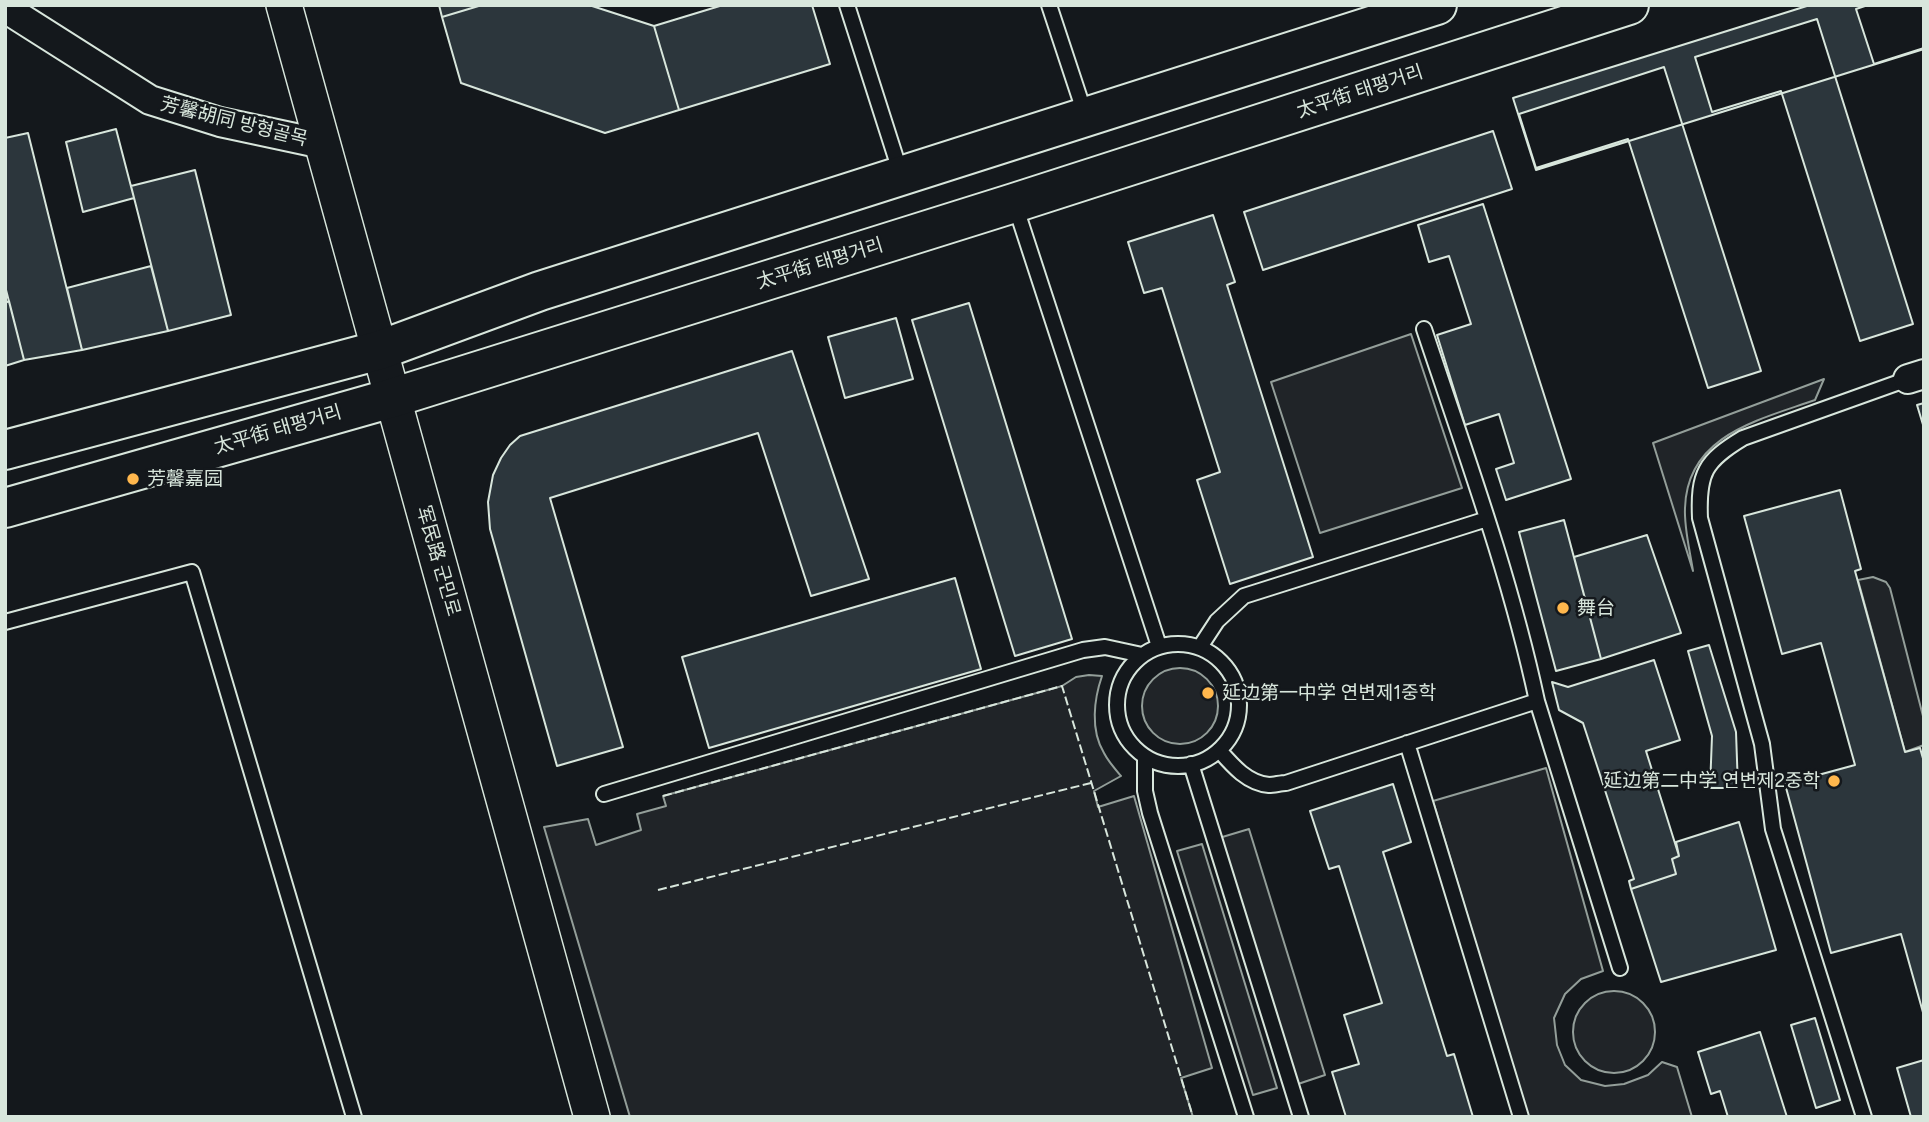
<!DOCTYPE html>
<html>
<head>
<meta charset="utf-8">
<style>
  body { margin:0 }
  #map { position:relative; width:1929px; height:1122px; overflow:hidden; background:#14181c; font-family:Figtree,sans-serif }
  canvas { display:block }
  .frame { position:absolute; inset:0; border:7px solid #d8e6dc; pointer-events:none }
</style>
</head>
<body>
<div id="map">
<canvas width="1929" height="1122"></canvas>
<div class="frame"></div>
</div>
<script>
const ctx = document.querySelector('canvas').getContext('2d');
ctx.lineJoin = 'round';
function fill(path, color) {
  ctx.fillStyle = color;
  ctx.fill(path, 'evenodd');
}
function strokePath(path, color, width, dash) {
  ctx.strokeStyle = color;
  ctx.lineWidth = width;
  ctx.lineCap = dash ? 'butt' : 'round';
  ctx.setLineDash(dash || []);
  ctx.stroke(path);
}
function label(font, color, halo, rows, align = 'center') {
  ctx.font = font + ' Figtree,"Noto Sans SC","Noto Sans KR",sans-serif';
  ctx.lineWidth = 5;
  ctx.setLineDash([]);
  ctx.textBaseline = 'middle';
  ctx.strokeStyle = halo;
  ctx.fillStyle = color;
  for (const [text, x, y, turn = 0] of rows) {
    ctx.save();
    ctx.translate(x, y);
    ctx.rotate((+turn || 0) * Math.PI / 180);
    ctx.textAlign = isNaN(turn) ? turn : align;
    if (halo) ctx.strokeText(text, 0, 0);
    ctx.fillText(text, 0, 0);
    ctx.restore();
  }
}
const green = new Path2D(`
  M1411,334L1462,488L1320,533L1271,382Z
  M1824,379L1815,400C1759,420 1687,435 1685,508C1684,528 1690,551 1693,571L1653,443Z
  M1873,577L1886,582L1890,588L1924,720V745L1905,752L1858,580Z
  M1142 706a38 38 0 1 1 76 0a38 38 0 1 1-76 0Z
  M1089,675L1102,676C1094,699 1090,730 1104,753C1108,761 1115,769 1121,776L1094,791L1098,807L1134,796L1212,1068L1181,1078L1193,1117H630L544,827L588,819L596,845L641,830L637,814L666,806L663,796L1062,686L1076,677Z
  M1546,768L1603,971L1581,979L1565,994L1554,1018L1557,1045L1565,1065L1581,1080L1605,1086L1624,1084L1648,1075L1662,1062L1677,1067L1692,1117H1528L1433,801Z
  M1249,829L1325,1075L1295,1085L1219,838Z
  M1202,844L1277,1088L1253,1095L1177,851Z
  M1573 1032a41 41 0 1 1 82 0a41 41 0 1 1-82 0Z`);
const building = new Path2D(`
  M439,5H482L442,17Z
  M482,5H589L654,26L679,110L605,133L461,83L442,17Z
  M723,5H812L830,64L679,110L654,26Z
  M1810,5H1924V49L1536,170L1513,98Z
  M1868,5H1924V48L1874,64L1856,9Z
  M1817,19L1913,324L1860,341L1781,91L1712,112L1695,57Z
  M1664,67L1761,371L1708,388L1628,139L1536,168L1519,114Z
  M116,129L134,198L83,212L66,142Z
  M1493,131L1512,189L1263,270L1244,212Z
  M28,133L82,350L24,360L5,286V138Z
  M195,170L231,315L168,331L131,186Z
  M1483,204L1571,479L1506,500L1496,469L1514,463L1499,414L1465,425L1437,335L1471,324L1449,256L1429,262L1418,225Z
  M1213,215L1235,282L1227,285L1313,557L1230,584L1197,480L1220,472L1162,288L1144,293L1128,242Z
  M151,266L168,331L82,350L67,288Z
  M9,301L24,360L5,366V303Z
  M969,303L1072,639L1015,656L912,320Z
  M896,318L913,379L845,398L828,337Z
  M792,351L869,579L811,596L758,433L550,498L623,747L557,766L490,529L488,502L493,475L501,458L510,445L520,436Z
  M1924,403V428L1917,405Z
  M1840,490L1861,569L1855,571L1905,752L1920,748L1924,762V1016L1901,934L1831,953L1785,784L1855,765L1821,643L1782,654L1744,516Z
  M1564,520L1601,659L1556,671L1519,532Z
  M1647,535L1681,633L1601,659L1574,557Z
  M955,578L981,669L709,748L682,657Z
  M1709,645L1736,732L1738,788H1710L1712,736L1688,651Z
  M1654,660L1680,740L1646,751L1679,856L1672,859L1676,874L1631,889L1629,881L1634,879L1583,723L1559,710L1552,682L1568,687Z
  M1393,784L1411,842L1383,852L1447,1056L1454,1054L1473,1117H1346L1332,1072L1359,1064L1344,1015L1382,1003L1339,866L1329,869L1310,811Z
  M1739,822L1776,950L1661,982L1631,889L1676,874L1672,859L1679,856L1676,842Z
  M1815,1018L1840,1100L1816,1108L1791,1025Z
  M1760,1032L1787,1117H1728L1720,1091L1711,1094L1698,1052Z
  M1924,1060V1117H1911L1897,1068Z`);
const service = new Path2D(`
  M847,5L901,174
  M1049,5L1086,117
  M1015,205L1159,646
  M1424,329C1465,452 1510,575 1537,701L1620,968
  M5,622L192,572L354,1117
  M1117 705a61 61 0 1 1 122 0a61 61 0 1 1-122 0Z
  M1200,647L1217,621L1244,596L1487,519
  M1407,743L1521,1117
  M1219,750C1232,765 1247,783 1269,785C1274,785 1281,783 1286,783L1537,701
  M1145,757V791L1150,813L1246,1117
  M1191,764L1301,1117
  M604,794L1083,650L1105,647L1142,655
  M1864,1117L1773,829L1762,744L1700,518C1698,473 1705,461 1743,438L1908,379`);
const minor = new Path2D(`
  M5,8L150,100L220,122L323,144
  M1908,379L1924,374`);
const tertiary = new Path2D(`
  M284,5L592,1117`);
const secondary = new Path2D(`
  M5,450L380,350L540,291L1437,5
  M5,508L392,398L1014,203L1629,5`);
const fence = new Path2D(`
  M663,796L1062,686L1193,1117
  M658,890L1091,783`);
const markers = [
  [133,479,7,"#ffb74d"],
  [1563,608,7,"#ffb74d"],
  [1208,693,7,"#ffb74d"],
  [1834,781,7,"#ffb74d"]
];
const streetNames = [
  ["太平街 태평거리",1360,92,-18],
  ["芳馨胡同 방형골목",234,122,14],
  ["太平街 태평거리",820,264,-17],
  ["太平街 태평거리",278,430,-16],
  ["军民路 군민로",438,561,74]
];
const poiNames = [
  ["芳馨嘉园",147,479],
  ["舞台",1577,608],
  ["延边第一中学 연변제1중학",1222,693],
  ["延边第二中学 연변제2중학",1820,781,"right"]
];
fill(green, '#202428');
strokePath(green, '#939e99', 2);
fill(building, '#2c363c');
strokePath(building, '#d8e6dc', 2);
strokePath(service, '#d8e6dc', 18);
strokePath(minor, '#d8e6dc', 32);
strokePath(tertiary, '#d8e6dc', 38);
strokePath(secondary, '#d8e6dc', 42);
strokePath(service, '#14181c', 14);
strokePath(minor, '#14181c', 28);
strokePath(tertiary, '#14181c', 35);
strokePath(secondary, '#14181c', 38);
strokePath(fence, '#d8e6dc', 2, [9, 3.5]);
for (const [x, y, r, color] of markers) {
  const dot = new Path2D();
  dot.arc(x, y, r, 0, 2 * Math.PI);
  ctx.fillStyle = color;
  ctx.fill(dot);
  strokePath(dot, '#14181c', 2.5);
}
label('19px', '#d8e6dc', '#14181c', streetNames);
label('19px', '#d8e6dc', '#14181c', poiNames, 'left');
</script>
</body>
</html>
